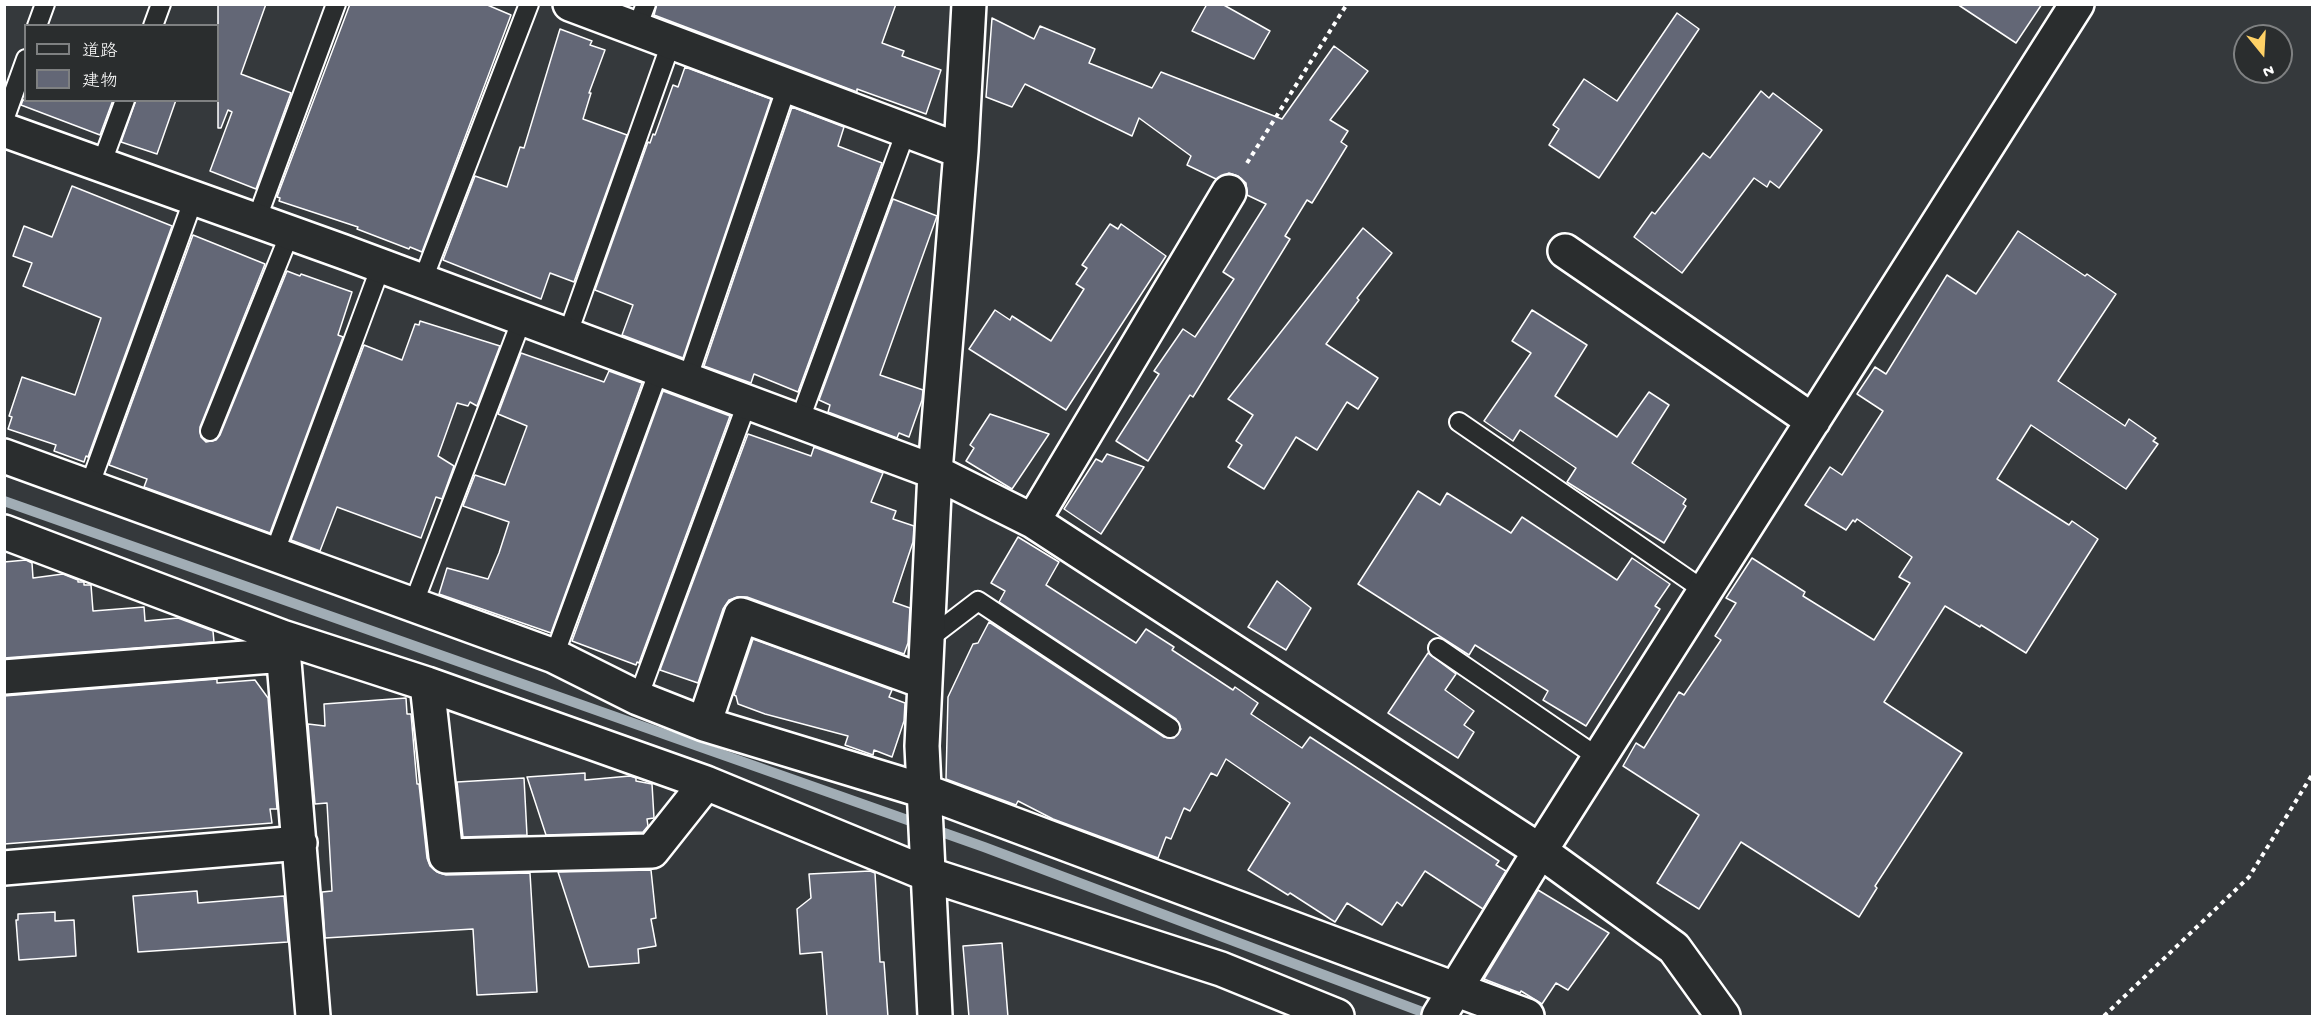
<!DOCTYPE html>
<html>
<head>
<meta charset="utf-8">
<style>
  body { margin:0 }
  #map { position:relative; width:2317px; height:1021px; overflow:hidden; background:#35393c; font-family:"Gochi Hand","Klee One",sans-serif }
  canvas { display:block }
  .frame { position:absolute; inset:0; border:6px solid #fff; pointer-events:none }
  .legend { position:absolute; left:24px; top:24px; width:195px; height:78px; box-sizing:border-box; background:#2a2d2e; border:2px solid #7f8182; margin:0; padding:8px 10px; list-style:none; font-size:18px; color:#fff }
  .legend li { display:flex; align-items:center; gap:12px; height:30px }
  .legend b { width:30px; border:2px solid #7f8182 }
  .north { position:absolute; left:2233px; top:24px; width:60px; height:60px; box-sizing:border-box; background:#2a2d2e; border:2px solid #7f8182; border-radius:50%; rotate:162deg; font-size:16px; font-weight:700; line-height:24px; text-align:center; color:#fff }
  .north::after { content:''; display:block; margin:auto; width:21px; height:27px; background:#ffd166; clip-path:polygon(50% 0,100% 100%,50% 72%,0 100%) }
</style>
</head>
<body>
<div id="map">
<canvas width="2317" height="1021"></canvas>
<div class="frame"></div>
<ul class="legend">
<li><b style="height:8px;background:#2a2d2e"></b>道路</li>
<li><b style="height:16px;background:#636776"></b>建物</li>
</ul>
<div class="north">N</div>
</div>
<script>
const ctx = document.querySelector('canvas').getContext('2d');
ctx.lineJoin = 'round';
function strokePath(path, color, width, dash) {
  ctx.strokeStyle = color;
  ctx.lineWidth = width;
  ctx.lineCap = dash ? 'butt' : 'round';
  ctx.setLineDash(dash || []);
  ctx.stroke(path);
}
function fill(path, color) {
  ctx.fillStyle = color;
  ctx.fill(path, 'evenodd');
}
const stream = new Path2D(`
  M4,501L984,847L1433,1016`);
const building = new Path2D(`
  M218,4H266L241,74L291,93L256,189L210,171L232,112L228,110L221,128H218Z
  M350,4H485L511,15L422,252L410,247L409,249L357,229L358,227L279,201L280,198L277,197Z
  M657,4H896L882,43L904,51L902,56L941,70L926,114L857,89V92L654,15Z
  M1207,4H1222L1270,31L1254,59L1192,31Z
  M1957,4H2042L2016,43Z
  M1677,13L1699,29L1599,178L1549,145L1559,129L1553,125L1584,79L1617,101Z
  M992,18L1034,39L1040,26L1095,49L1089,63L1152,88L1161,72L1282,119L1334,46L1368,71L1330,120L1348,131L1341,142L1347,146L1312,203L1307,200L1285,236L1290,239L1193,397L1190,395L1148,461L1116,441L1159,374L1154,371L1183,329L1195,337L1234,279L1223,272L1266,204L1247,195L1246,183L1238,176L1229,173L1216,179L1187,165L1191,156L1139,118L1132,136L1025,84L1012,107L986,97Z
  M560,29L592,41L590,45L605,50L589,93H591L583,119L627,135L574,282L550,273L541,299L443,260L475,176L507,187L520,147L524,148Z
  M685,67L771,99L683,358L622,335L633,305L595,290L648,142L650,143L653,134L655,135L673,85L678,87Z
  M1761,91L1769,98L1773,93L1822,130L1779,188L1770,181L1767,187L1754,178L1682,273L1634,237L1652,212L1655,214L1703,153L1710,158Z
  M23,100H113L100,135L21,105Z
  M136,100H176L157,154L121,142Z
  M792,107L844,127L838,146L882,163L798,392L754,374L751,383L704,366Z
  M72,186L172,226L88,457L86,456L84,462L54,451L56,445L8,429L12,417L9,416L22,377L75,395L101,318L23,286L32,263L13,256L24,226L52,237Z
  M893,199L937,216L880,375L923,390L922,400L909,437L899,433L897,438L828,412L830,405L819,400Z
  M1110,224L1118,229L1121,224L1166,256L1066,410L969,349L995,310L1010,320L1012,316L1051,341L1084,289L1076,284L1087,268L1082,265Z
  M1363,228L1392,253L1357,298L1359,300L1326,344L1378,378L1358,409L1347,402L1317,450L1296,437L1264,489L1228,467L1242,445L1236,441L1253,415L1228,399Z
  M2018,231L2085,276L2087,274L2116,294L2058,381L2125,426L2129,419L2156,438L2153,441L2158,444L2126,489L2031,425L1997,479L2069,525L2072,521L2098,539L2026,653L1981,625L1980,627L1945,606L1884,702L1962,753L1875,886L1877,888L1859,917L1741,842L1699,909L1657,883L1699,815L1623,766L1636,743L1644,748L1679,692L1684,695L1721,640L1715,636L1736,603L1726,598L1752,558L1805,592L1803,596L1874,640L1910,583L1899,577L1912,557L1857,519L1855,522L1853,520L1846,530L1805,505L1830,467L1842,475L1883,411L1857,394L1875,367L1886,374L1947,275L1976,294Z
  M193,235L265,264L200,427L201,437L206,442L216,440L220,435L287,271L300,276L301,274L352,292L338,335L343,337L270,533L144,487L147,479L109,465Z
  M1532,310L1587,345L1555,396L1617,437L1649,392L1669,405L1632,463L1686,499L1683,504L1686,506L1664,543L1567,482L1576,468L1520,430L1513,441L1484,421L1531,353L1512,341Z
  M420,321L500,346L477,406L470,402L468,406L457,403L438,456L454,466L442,499L436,497L421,538L337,507L320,551L291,540L364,345L402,360L415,324L419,325Z
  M521,353L604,382L609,371L642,383L551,633L439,594L447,568L488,579L499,553L509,522L463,506L475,475L505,485L527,426L498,414Z
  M663,391L730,416L639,663L637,662L636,665L572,641Z
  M990,414L1049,434L1012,489L966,461L974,448L970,445Z
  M748,434L811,456L814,447L883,473L871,502L896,511L893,519L914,526L913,542L893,602L910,608L908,643L904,654L747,597H738L729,600L723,609L698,683L660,670Z
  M1107,454L1144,467L1101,534L1064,509L1096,459L1102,462Z
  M1418,491L1440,505L1447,493L1511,533L1522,517L1617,580L1632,558L1670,584L1655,606L1660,609L1586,726L1543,700L1548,691L1475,645L1469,655L1358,584Z
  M1018,537L1059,562L1046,585L1136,643L1146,629L1174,647L1172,650L1233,690L1235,687L1258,703L1251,714L1302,748L1310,737L1499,861L1496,865L1506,871L1483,909L1425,871L1402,906L1397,902L1382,925L1347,903L1335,922L1290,893L1288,895L1248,870L1290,803L1226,759L1217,776L1211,773L1190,811L1184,808L1171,839L1166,837L1158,858L1053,819L1018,801L1016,805L946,779L948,697L973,644L978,643L989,622L1164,737L1174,738L1181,729L1176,719L999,602L1005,591L991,583Z
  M26,560L32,563L33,578L63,574L78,580V582H84V585H91L93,611L144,607L145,621L178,618L213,631L214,642L4,658V562Z
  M1277,581L1311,608L1286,650L1248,627Z
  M753,639L892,690L889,697L905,703L904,721L892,757L874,750L873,755L845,745L848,736L765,714L738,704L736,696L734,695Z
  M1428,653L1456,674L1445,690L1474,711L1464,725L1474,732L1458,758L1388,713Z
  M217,679V683L255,680L268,698L277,809H270L272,823L4,844V696Z
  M406,698L407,714H411L417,784H419L427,858L430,866L437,872L446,875L530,873L537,992L477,995L473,929L325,938L322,892L332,891L327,803L315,804L308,724L325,726L324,704Z
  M585,773V780L630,776L636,778V781L652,784L654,818L647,819L648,826L643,832L546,835L527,777Z
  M524,778L527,835L463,837L457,782Z
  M651,870L656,918L651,919L656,946L638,949L639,963L589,967L558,872Z
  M870,871L875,873L880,962H884L888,1017H827L822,952L800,954L797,909L811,898L809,874Z
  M1538,890L1609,933L1568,990L1556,983L1542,1004L1521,991L1520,993L1484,979Z
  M197,891L198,903L284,896L288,942L138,952L133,896Z
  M55,912V921L74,920L76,956L19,960L16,920H18V914Z
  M1002,943L1008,1017H969L963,946Z`);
const path = new Path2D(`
  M1247,163L1347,4
  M2104,1016L2249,877L2312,775`);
const lane = new Path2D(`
  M37,26L45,4
  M153,26L161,4
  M636,30L646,4
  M4,120L26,59
  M101,165L125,100
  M256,221L336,4
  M422,282L529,4
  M567,336L671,43
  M687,380L787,86
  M799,422L906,131
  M1459,422L1705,591
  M210,431L290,233
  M89,487L194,198
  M274,554L381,266
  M413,605L522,319
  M927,640L978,601L1170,728
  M1438,648L1599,758
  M554,656L659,370
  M638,698L747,403`);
const street = new Path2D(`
  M570,4L961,151
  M4,130L344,252L935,472L1033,521L1540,851L1674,948L1723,1016
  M1565,251L1813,421
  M4,456L554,656L638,698L704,724L924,791L1527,1016
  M1033,521L1229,192
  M4,532L282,637L427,684L706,783L927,874L1221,969L1337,1016
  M282,637L313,1016
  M4,677L284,655
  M427,684L446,856L652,851L706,783
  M704,724L741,615L925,682
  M4,868L300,843
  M935,1016L922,746L935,472L961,151L969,4
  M1439,1016L1540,851L2077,4`);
strokePath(stream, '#a1adb5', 10);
fill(building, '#636776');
strokePath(building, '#fff', 1.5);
strokePath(lane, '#fff', 22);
strokePath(street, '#fff', 38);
strokePath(path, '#fff', 4, [4.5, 4.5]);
strokePath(lane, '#2a2d2e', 18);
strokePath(street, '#2a2d2e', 33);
</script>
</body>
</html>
